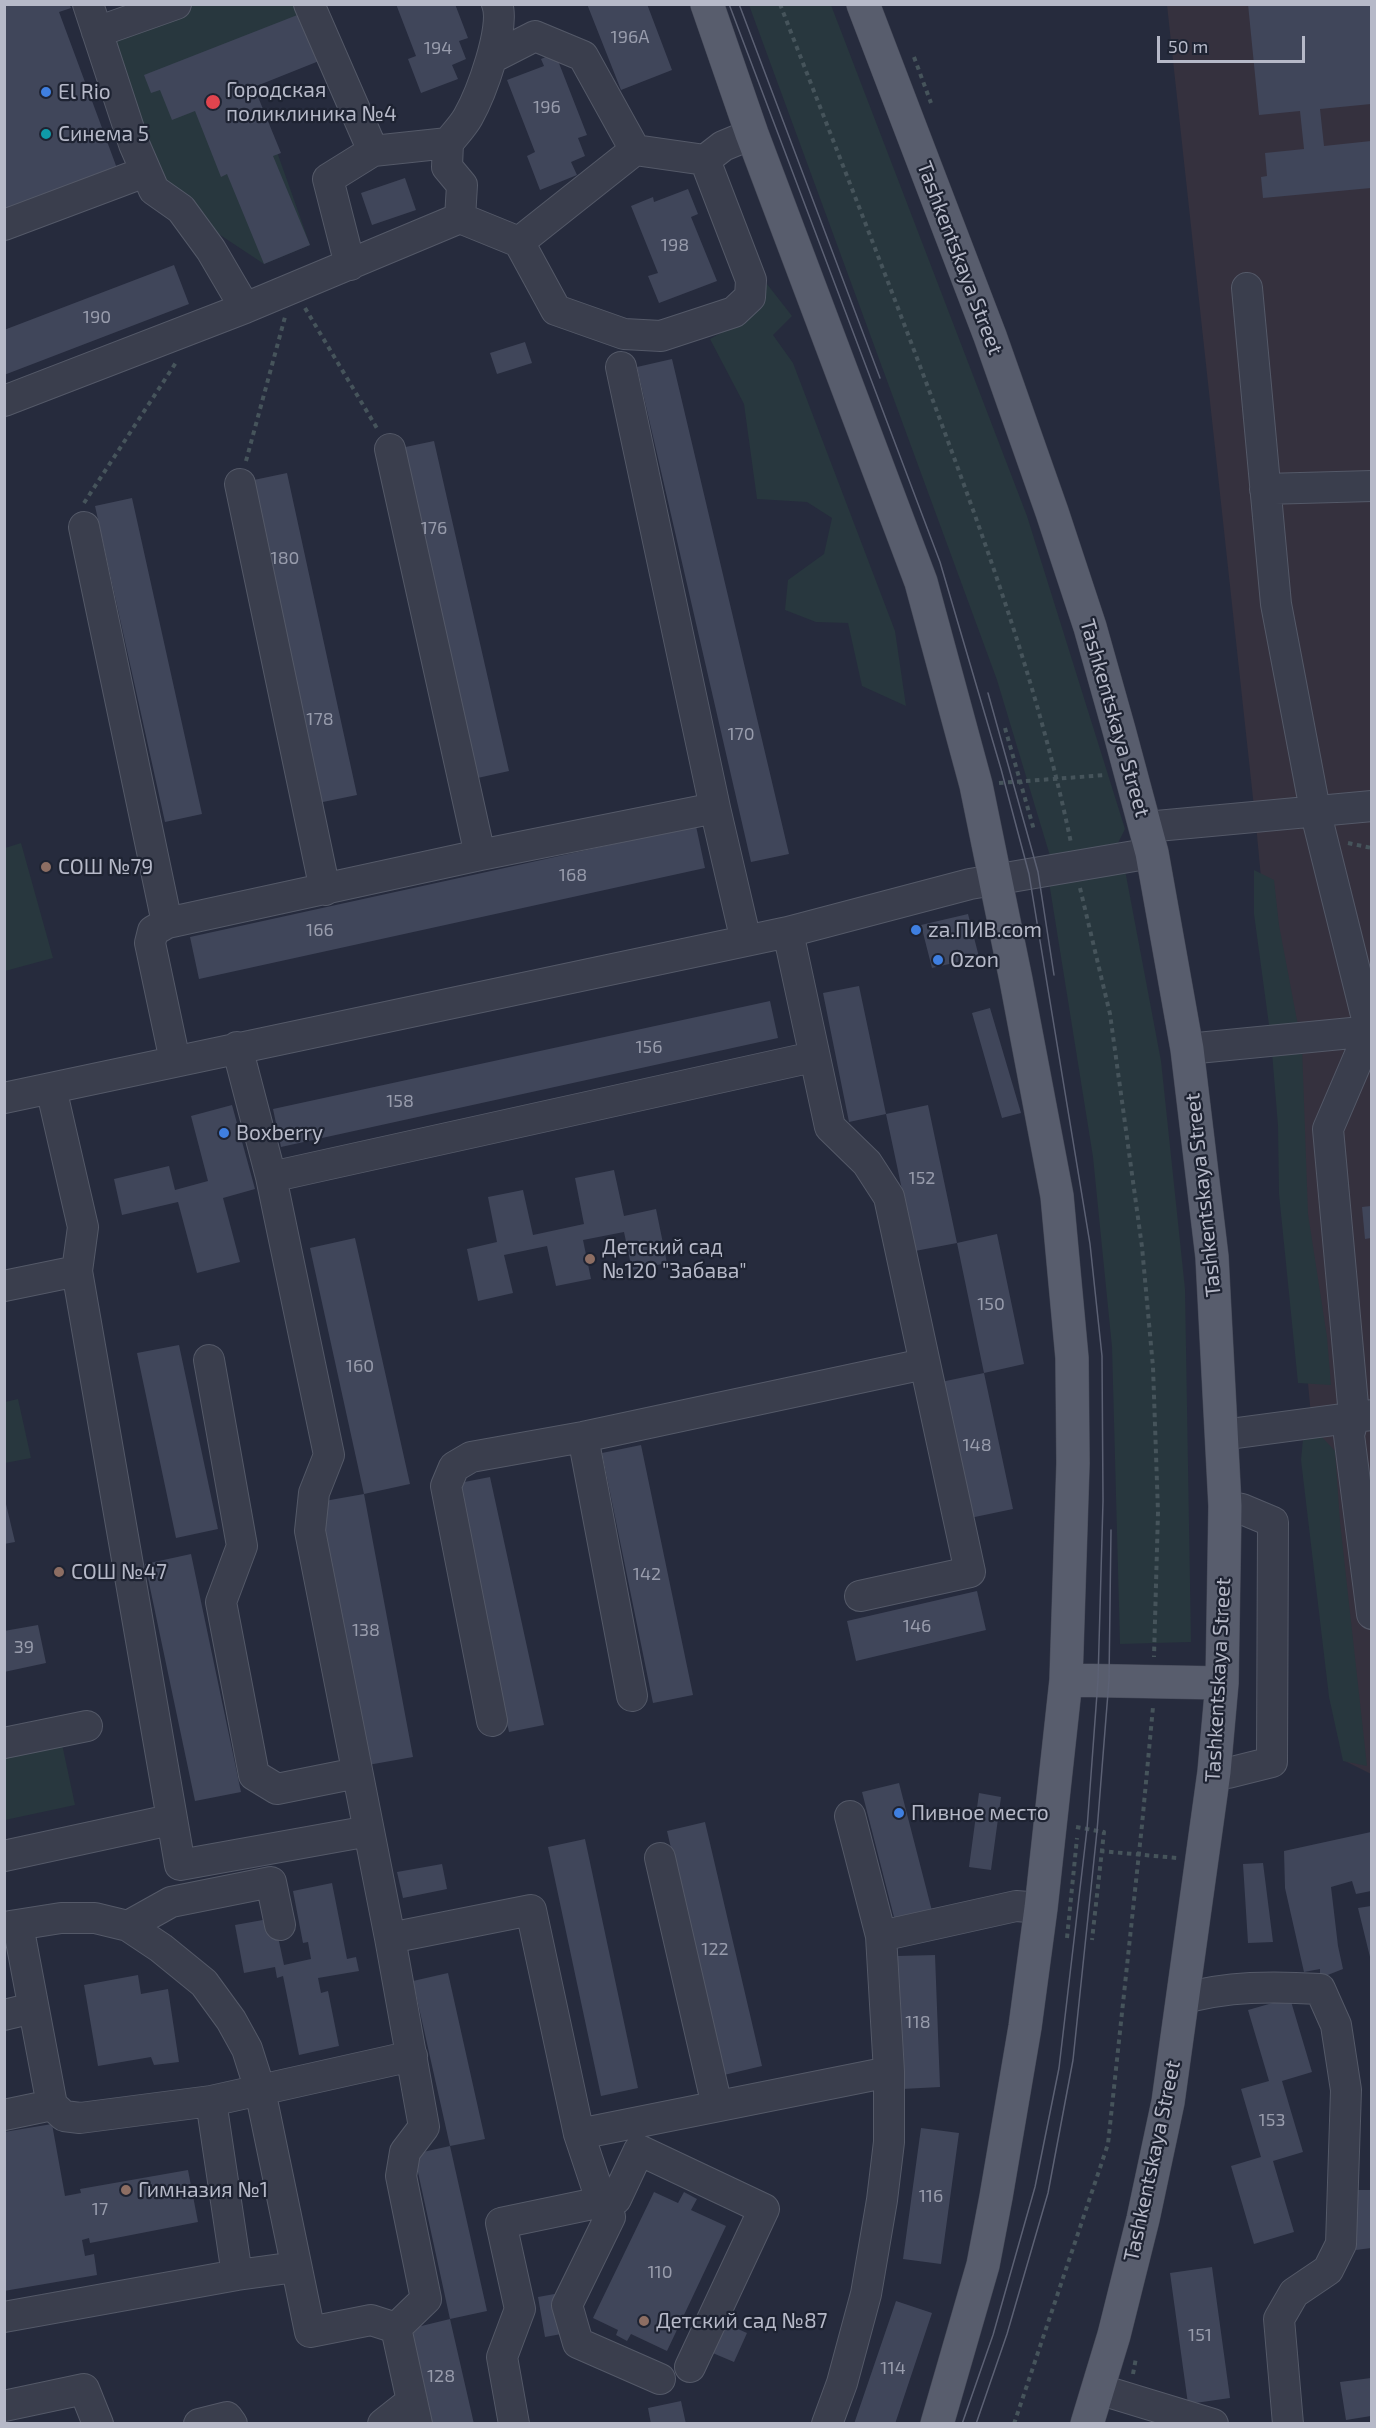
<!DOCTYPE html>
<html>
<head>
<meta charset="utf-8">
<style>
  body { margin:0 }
  #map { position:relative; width:1376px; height:2428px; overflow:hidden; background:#262b3d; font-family:"Exo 2",sans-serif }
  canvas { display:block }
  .frame { position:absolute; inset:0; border:6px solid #b6b9c8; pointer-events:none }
  .scale { position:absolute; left:1157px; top:36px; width:148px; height:27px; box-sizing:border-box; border:3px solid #b6b9c8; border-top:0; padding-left:8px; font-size:18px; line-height:21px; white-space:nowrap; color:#b6b9c8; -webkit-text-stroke:4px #1e2332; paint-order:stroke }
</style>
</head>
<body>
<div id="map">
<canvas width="1376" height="2428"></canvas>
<div class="frame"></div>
<div class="scale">50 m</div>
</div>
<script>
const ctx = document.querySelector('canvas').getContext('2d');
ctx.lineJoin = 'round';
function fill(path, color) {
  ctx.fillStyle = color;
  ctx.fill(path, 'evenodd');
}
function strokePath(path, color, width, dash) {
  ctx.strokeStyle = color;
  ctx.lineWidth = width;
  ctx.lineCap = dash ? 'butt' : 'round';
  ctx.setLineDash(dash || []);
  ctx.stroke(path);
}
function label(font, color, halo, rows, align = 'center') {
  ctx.font = font + ' "Exo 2",sans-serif';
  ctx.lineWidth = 4.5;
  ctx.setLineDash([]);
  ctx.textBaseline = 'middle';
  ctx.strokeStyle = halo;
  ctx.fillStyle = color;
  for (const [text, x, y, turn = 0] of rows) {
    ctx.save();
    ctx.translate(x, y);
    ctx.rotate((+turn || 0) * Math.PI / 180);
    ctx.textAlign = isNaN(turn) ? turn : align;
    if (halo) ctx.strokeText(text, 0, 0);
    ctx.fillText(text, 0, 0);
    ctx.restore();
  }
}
const medical = new Path2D(`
  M1167,5H1371V1774L1343,1760L1257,835Z`);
const green = new Path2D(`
  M176,5H309L329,51L254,87L310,245L264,264L181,209L145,172L97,32Z
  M749,5H831L1027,516L1125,829L1118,843L1050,856L997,680Z
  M767,284L792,316L773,335L793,363L895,631L906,706L862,686L848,623L816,622L785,610L788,580L824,554L832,518L807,502L757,499L744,404L710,339L753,315Z
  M21,843L53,958L5,971V848Z
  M1125,870L1161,1061L1185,1289L1191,1642L1120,1644L1112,1347L1093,1157L1049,882Z
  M1254,870L1274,880L1279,925L1302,1047L1308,1214L1327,1337L1331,1385L1298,1383L1279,1194L1278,1126L1271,1040L1254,914Z
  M18,1399L31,1458L5,1463V1402Z
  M1320,1435L1335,1451L1340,1522L1367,1766L1343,1761L1329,1697L1301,1460L1303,1439Z
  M62,1744L75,1805L5,1820L4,1756Z`);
const building = new Path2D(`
  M4,4H69L71,8L59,12L118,171L4,212Z
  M396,4H455L468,38L459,41L466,59L452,65L458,79L421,93L408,59L416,56Z
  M587,4H647L672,70L621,90Z
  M1248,4H1371V104L1320,109L1324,146L1371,141V188L1263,198L1261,177L1267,176L1265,153L1304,149L1300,111L1259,115Z
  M305,12L324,59L254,87L281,153L273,156L310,245L264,264L227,174L221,177L195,111L172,120L160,90L151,93L144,75Z
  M555,53L587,135L578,138L585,156L571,162L577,175L540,190L527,156L535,152L507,80L544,66L541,59Z
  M405,178L416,210L372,225L361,193Z
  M688,189L698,214L691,217L717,281L659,303L648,276L658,273L631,206L653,197L654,202Z
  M174,265L189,304L4,375V330Z
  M525,342L532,363L497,374L490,353Z
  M672,359L789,854L751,862L637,367Z
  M434,441L509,771L473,779L396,449Z
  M287,473L357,795L318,803L249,481Z
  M132,498L202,814L165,822L95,506Z
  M696,826L705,868L199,979L190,937Z
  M968,914L979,957L932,968L921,925Z
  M859,986L886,1114L849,1122L823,993Z
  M770,1001L778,1038L281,1147L273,1109Z
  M990,1008L1021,1113L1002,1118L972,1013Z
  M232,1105L255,1189L223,1198L240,1262L197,1273L178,1202L122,1215L114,1179L169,1166L175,1190L208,1181L191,1116Z
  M928,1105L957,1243L915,1251L886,1114Z
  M614,1170L624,1216L656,1209L667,1263L632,1270L624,1232L583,1240L591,1279L556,1286L547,1246L504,1255L513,1293L478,1301L467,1249L497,1242L488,1197L523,1190L533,1235L584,1224L575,1178Z
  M1371,1206V1238L1365,1239L1362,1207Z
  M997,1234L1024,1364L984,1373L957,1243Z
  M355,1238L410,1484L364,1494L310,1248Z
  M179,1345L218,1529L176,1538L137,1353Z
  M984,1373L1013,1509L970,1518L941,1382Z
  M641,1445L693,1695L653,1703L602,1453Z
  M490,1477L544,1725L509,1732L454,1484Z
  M364,1494L413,1757L368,1765L319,1502Z
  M4,1504H6L15,1542L4,1544Z
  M191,1554L241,1792L195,1801L145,1564Z
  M977,1591L986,1630L856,1661L847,1621Z
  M38,1625L46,1663L4,1672V1631Z
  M899,1783L932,1911L895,1921L862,1792Z
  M979,1793L1001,1797L991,1870L969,1867Z
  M705,1822L762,2066L724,2075L667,1831Z
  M1371,1832V1891L1356,1894L1352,1881L1331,1887L1338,1946L1343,1969L1320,1978V1969L1304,1972L1285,1888L1284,1851Z
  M585,1839L638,2088L601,2096L548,1847Z
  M1263,1863L1273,1942L1248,1943L1243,1864Z
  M442,1864L447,1889L403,1898L397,1872Z
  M332,1883L347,1959L356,1957L359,1971L318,1978L321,1993L328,1991L339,2046L299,2055L283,1976L277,1978L275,1967L244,1973L235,1925L274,1918L284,1965L311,1959L308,1942L303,1943L293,1891Z
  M1371,1906V1961L1358,1908Z
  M935,1955L940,2087L902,2089L897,1956Z
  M448,1973L485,2139L450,2146L413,1981Z
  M138,1975L141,1994L168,1989L179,2062L154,2065L151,2057L98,2066L84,1985Z
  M1290,1998L1312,2072L1282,2081L1303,2152L1273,2161L1294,2232L1254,2244L1231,2166L1261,2157L1241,2089L1269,2081L1248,2010Z
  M52,2124L65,2196L81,2193L80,2189L188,2170L198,2222L90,2243L89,2238L82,2240L85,2256L94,2254L97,2275L4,2291V2132Z
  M921,2128L959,2133L941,2264L903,2259Z
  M450,2146L487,2311L450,2319L414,2154Z
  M1349,2190H1371V2248L1356,2250Z
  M654,2192L678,2203L684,2192L697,2199L691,2210L726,2226L667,2351L631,2334L627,2341L616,2335L618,2330L593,2318Z
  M1212,2267L1230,2398L1188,2404L1170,2273Z
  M560,2293L567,2333L545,2337L538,2297Z
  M896,2301L932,2313L895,2424H854Z
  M450,2319L474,2424H430L409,2329Z
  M722,2322L747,2333L734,2362L708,2351Z
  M1371,2378V2416L1346,2420L1340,2382Z
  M681,2401L686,2424H651L648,2408Z`);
const path = new Path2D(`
  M780,4C837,151 895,297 949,444C997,574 1043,707 1071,843
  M914,57L931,103
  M305,308L378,430
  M246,461L285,317
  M84,503L177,361
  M1005,728L1034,830
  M999,783L1106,775
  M1348,843L1372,848
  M1080,888L1110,1014L1142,1247L1153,1367L1158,1512L1154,1657
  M1076,1827L1104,1832L1092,1940
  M1100,1851L1177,1858
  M1067,1938L1077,1838
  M1133,2374L1136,2358
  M1014,2424L1108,2144L1142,1825L1153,1707`);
const minor = new Path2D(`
  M88,4L134,144L154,190L181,209L211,250L245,308
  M309,4L373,151
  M97,32L176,4
  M492,58L535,36L583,56L635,150
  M448,143C455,134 463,126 468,117C481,94 506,27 497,4
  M4,225L145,172
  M519,242L556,310L624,334L661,336L734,312L750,297L751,280L705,160
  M350,265L328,179L373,151L448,143L447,167L462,185L460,218
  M1247,288L1276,604L1315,810L1370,1031L1328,1129L1354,1416L1349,1435L1372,1614
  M621,367L715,808L746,941
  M4,401L245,308L460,218L519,242L635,150L705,160L723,146L752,134
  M390,449L480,855
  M240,484L325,890
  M1265,489L1372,486
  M84,527L167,923
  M1146,827L1372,806
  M788,932L830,1127L867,1163L889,1197L970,1572L860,1596
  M237,1047L271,1177L329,1455L314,1493L310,1531L390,1938L424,2127L405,2152L401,2176L426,2299L396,2328L417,2424
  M1187,1049L1372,1031
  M175,1061L150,943L153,931L167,923L480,855L715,808
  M51,1088L83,1227L77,1271L180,1865L369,1831
  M4,1098L788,932L970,884L1152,853
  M271,1177L813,1057
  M4,1286L77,1271
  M209,1360L242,1546L221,1602L254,1775L277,1789L357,1773
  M1223,1432L1237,1433L1372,1415
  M583,1437L632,1696
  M492,1721L446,1486L454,1467L471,1457L583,1437L924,1364
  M4,1743L87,1726
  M1214,1772L1228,1773L1272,1762L1273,1522L1242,1509L1225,1506
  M4,1856L170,1820
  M660,1858L717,2106
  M18,1925L52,2105L64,2116L80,2118L211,2101L412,2056
  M128,1926L171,1902L271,1882L280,1925
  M4,1927L61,1918H95L128,1926L161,1948L204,1983L231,2020L247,2049L260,2090L310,2332L371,2320L396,2328
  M881,1936L1016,1906L1041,1908
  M390,1938L531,1910L579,2134L889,2072
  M1182,1999C1227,1986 1273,1986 1320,1989L1336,2025L1346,2090L1341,2244L1328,2270L1294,2293L1279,2319L1288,2424
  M4,2015L33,2008
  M4,2115L52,2105
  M579,2134L602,2203L610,2217L567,2305L578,2343L660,2379
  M237,2275L296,2267
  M4,2317L237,2275L211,2101
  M1098,2389L1213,2424
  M4,2406L84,2389L98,2424
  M199,2424L227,2417L232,2424
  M383,2424L412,2401
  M514,2424L502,2357L520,2309L501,2223L616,2199L639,2150L764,2209L690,2367
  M827,2424L842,2383L866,2294L882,2200L889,2142V2072L881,1936L850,1816`);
const major = new Path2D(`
  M707,4L752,134L921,582L976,785L1016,980L1057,1196L1072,1358L1073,1463L1066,1680L1041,1908L1025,2027L996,2197L983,2265L937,2424
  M863,4L990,336L1052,512L1090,627L1119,730L1152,853L1187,1049L1212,1257L1225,1506L1222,1683L1214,1772L1168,2102L1143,2219L1114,2335L1087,2424
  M1066,1680L1222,1683`);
const tram = new Path2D(`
  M729,4L940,562L1001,769L1029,874L1090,1244L1102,1356L1103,1501L1098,1680L1087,1829L1059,2068L1035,2187L993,2335L962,2424
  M739,4L880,378
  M988,693L1038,872L1054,975
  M976,2424L1007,2334L1048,2193L1073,2060L1097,1831L1109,1680L1111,1530`);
const markers = [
  [46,92,6,"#3f7fe0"],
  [213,102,8,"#e0444e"],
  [46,134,6,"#0f9aa8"],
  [46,867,6,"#8d6e63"],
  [916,930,6,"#3f7fe0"],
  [938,960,6,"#3f7fe0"],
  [224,1133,6,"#3f7fe0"],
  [590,1259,6,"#8d6e63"],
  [59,1572,6,"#8d6e63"],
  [899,1813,6,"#3f7fe0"],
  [126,2190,6,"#8d6e63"],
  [644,2321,6,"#8d6e63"]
];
const numberNames = [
  ["196А",630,37],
  ["194",438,48],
  ["196",547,107],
  ["198",675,245],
  ["190",97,317],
  ["176",434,528],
  ["180",285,558],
  ["178",320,719],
  ["170",741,734],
  ["168",573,875],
  ["166",320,930],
  ["156",649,1047],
  ["158",400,1101],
  ["152",922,1178],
  ["150",991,1304],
  ["160",360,1366],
  ["148",977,1445],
  ["142",647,1574],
  ["146",917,1626],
  ["138",366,1630],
  ["39",24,1647],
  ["122",715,1949],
  ["118",918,2022],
  ["153",1272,2120],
  ["116",931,2196],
  ["17",100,2209],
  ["110",660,2272],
  ["151",1200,2335],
  ["114",893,2368],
  ["128",441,2376]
];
const poiNames = [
  ["Городская",226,90],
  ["поликлиника №4",226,114],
  ["El Rio",58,92],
  ["Синема 5",58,134],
  ["СОШ №79",58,867],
  ["za.ПИВ.com",928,930],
  ["Ozon",950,960],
  ["Boxberry",236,1133],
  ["Детский сад",602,1247],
  ["№120 \"Забава\"",602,1271],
  ["СОШ №47",71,1572],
  ["Пивное место",911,1813],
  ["Гимназия №1",138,2190],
  ["Детский сад №87",656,2321]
];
const streetNames = [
  ["Tashkentskaya Street",960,258,69],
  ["Tashkentskaya Street",1115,718,74],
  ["Tashkentskaya Street",1203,1195,-96],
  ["Tashkentskaya Street",1218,1680,-87],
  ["Tashkentskaya Street",1152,2161,-78]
];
fill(medical, '#35313e');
fill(green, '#28373e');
fill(building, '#40465a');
strokePath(minor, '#545968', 32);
strokePath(major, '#434756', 34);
strokePath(path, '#46545b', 4, [4.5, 4.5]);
strokePath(minor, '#3a3e4d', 30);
strokePath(major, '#585d6d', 33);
strokePath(tram, '#5c6174', 1.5);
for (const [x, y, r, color] of markers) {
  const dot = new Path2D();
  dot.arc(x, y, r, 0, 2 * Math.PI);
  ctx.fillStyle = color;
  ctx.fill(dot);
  strokePath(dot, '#1e2332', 2);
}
label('18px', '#989cac', null, numberNames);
label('21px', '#b6b9c8', '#1e2332', poiNames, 'left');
label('21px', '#b6b9c8', '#1e2332', streetNames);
</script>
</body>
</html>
